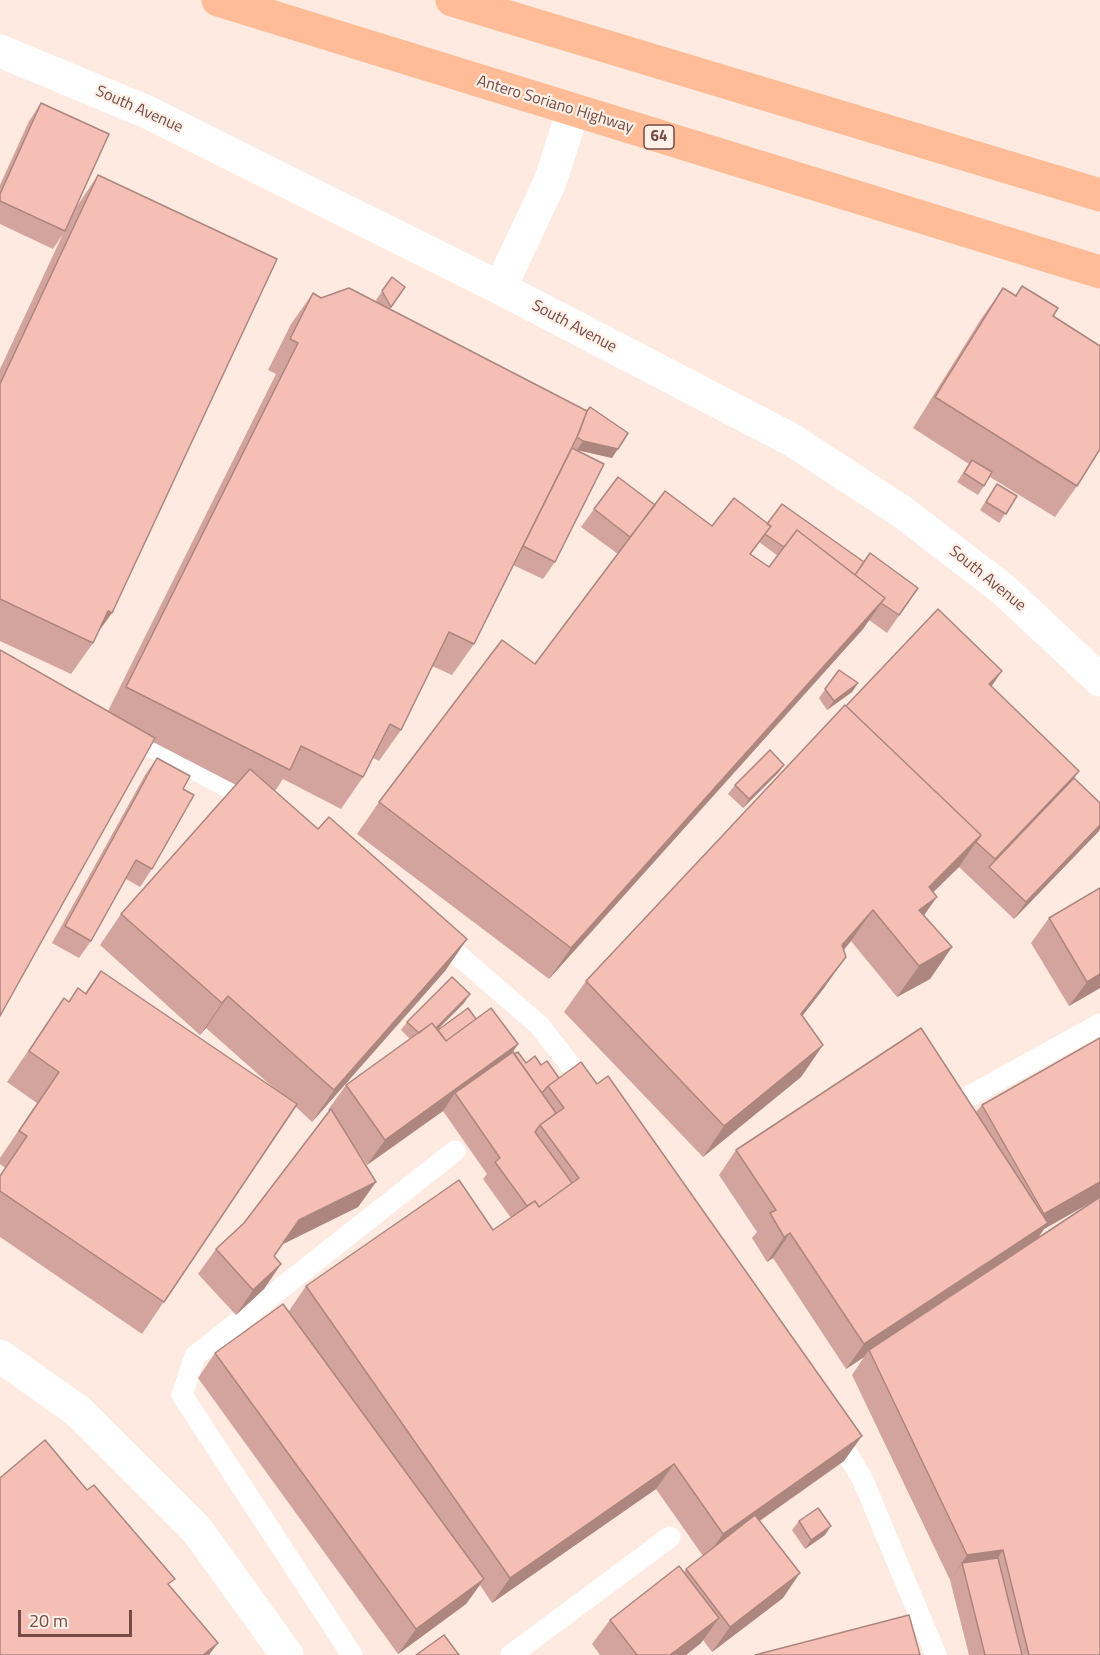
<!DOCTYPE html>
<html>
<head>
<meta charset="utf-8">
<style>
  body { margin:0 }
  #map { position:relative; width:1100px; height:1655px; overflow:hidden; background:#feeae0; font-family:"Titillium Web",sans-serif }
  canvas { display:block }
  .scale { position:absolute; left:18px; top:1610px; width:114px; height:27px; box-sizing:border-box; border:3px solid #764a46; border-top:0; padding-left:8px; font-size:18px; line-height:21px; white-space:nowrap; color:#764a46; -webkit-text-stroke:4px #fff0e8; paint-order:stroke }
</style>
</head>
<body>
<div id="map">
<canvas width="1100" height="1655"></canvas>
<div class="scale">20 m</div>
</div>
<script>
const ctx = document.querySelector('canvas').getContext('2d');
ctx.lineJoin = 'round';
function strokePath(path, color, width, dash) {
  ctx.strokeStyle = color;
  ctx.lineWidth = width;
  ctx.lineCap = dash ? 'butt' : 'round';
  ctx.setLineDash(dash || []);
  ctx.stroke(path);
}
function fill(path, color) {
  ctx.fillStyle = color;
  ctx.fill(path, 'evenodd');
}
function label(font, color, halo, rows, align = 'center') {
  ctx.font = font + ' "Titillium Web",sans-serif';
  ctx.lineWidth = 4.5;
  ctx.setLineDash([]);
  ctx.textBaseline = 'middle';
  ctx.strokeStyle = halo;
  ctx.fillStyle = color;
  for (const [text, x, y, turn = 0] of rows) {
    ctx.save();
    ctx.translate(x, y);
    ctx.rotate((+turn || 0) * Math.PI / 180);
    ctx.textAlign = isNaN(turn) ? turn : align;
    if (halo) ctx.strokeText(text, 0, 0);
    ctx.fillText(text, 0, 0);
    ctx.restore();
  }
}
const service = new Path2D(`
  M125,733L256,802
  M437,937L539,1025L590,1090
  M957,1103L1100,1024
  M834,1432L862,1478L936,1655
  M352,1655L182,1395L195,1356L455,1151
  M511,1655L670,1537`);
const minor = new Path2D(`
  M0,51L147,112L500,288L792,440L901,511L1004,590L1100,680
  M500,288L550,182L573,111
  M0,1356L78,1411L197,1530L287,1655`);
const primary = new Path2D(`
  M218,0L1100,272
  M452,0L1100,195`);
const wall = new Path2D(`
  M41,103L77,206L98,175L97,635L93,643L71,674L0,641V369L63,234L53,249L0,224V185L29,121Z
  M392,277L405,287L390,309L612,458L577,450L572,447L555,562L543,579L513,565L474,644L452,675L432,666L401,730L379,761L373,758L363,777L341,809L283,779L275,791L318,829L467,939L445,971L312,1122L296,1107L142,1334L0,1237V1175L5,1168L0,1164V1158L37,1103L7,1082L64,998L69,1002L85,993L101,971L276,1090L206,1028L200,1035L100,945L121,914L236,785L153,742L108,711L276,374L268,370L291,324L313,293L321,298L378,303L376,300Z
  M1003,288L1053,316L1077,486L1055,517L990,477L978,495L957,482L969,464L913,428L981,319Z
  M997,484L1017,496L999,523L980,510Z
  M655,505L712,526L767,524L864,562L918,588L887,633L869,620L863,629L549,979L357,834L379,802L535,664L618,554L581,527L594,509ZM759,542L778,556L769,567L751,554Z
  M839,670L858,683L852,692L827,710L819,698Z
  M991,686L1074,778L1099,831L1014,919L959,867L933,892L924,916L952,947L930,979L897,997L851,941L844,950L824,988L802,1016L823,1045L801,1077L703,1157L564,1012L586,981L846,706Z
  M157,758L183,789L152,869L140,887L126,879L91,941L79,958L52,943L145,775Z
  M784,765L778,773L743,808L728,794L735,785Z
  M1100,888V988L1069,1006L1031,943L1049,918Z
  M464,1003L437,1030H438L476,1019L518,1044L513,1052L526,1063L535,1056L844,1461L760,1521L783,1598L712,1652L703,1640L701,1643L686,1655H600L592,1644L610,1620L684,1572L686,1569L703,1556L656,1489L492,1603L480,1585L466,1604L398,1654L198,1378L215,1353L289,1311L306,1286L493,1230L511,1218L483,1179L487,1174L443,1111L367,1165L354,1145L376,1182L358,1207L281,1245L274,1256L281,1264L264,1289L236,1315L198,1274L216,1249L244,1223L329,1111L328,1110L346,1085L410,1039L401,1030L407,1022Z
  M1100,1038V1655H969L950,1580L852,1375L864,1357L846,1369L773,1258L767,1262L752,1238L757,1232L719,1175L736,1150L976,1112L982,1105ZM1092,1202L1038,1238L1044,1229Z
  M799,1521L825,1535L805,1549L792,1530Z`);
const shadedWall = new Path2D(`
  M583,441L618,449L612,458L577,450Z
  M885,598L863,629L549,979L571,948Z
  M108,611L112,613L91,642Z
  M1002,671L985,696L989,684Z
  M858,683L852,692L827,710L834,701Z
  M784,765L778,773L743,808L749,799Z
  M1079,771L1062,796L989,867L995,859Z
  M1100,825V829L1099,831L1014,919L1026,902Z
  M981,835L959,867L907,918L929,887Z
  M937,897L915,928L897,942L919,910Z
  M873,910L851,941L820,976L842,945Z
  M467,939L445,971L312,1122L334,1090Z
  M952,947L930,979L897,997L919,966Z
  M846,957L824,988L779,1046L801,1014Z
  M1100,974V988L1069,1006L1087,982Z
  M470,994L464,1003L419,1048L425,1039Z
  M228,996L206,1028L200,1035L222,1003Z
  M518,1044L501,1069L455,1093L443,1111L367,1165L385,1140Z
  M823,1045L801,1077L703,1157L724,1126Z
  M376,1182L358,1207L281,1245L299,1220Z
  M1100,1182V1197L1044,1229L1031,1248L869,1350L864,1357L846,1369L864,1344L1028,1236L1044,1214Z
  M790,1233L773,1258L767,1262L784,1237Z
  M281,1264L264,1289L236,1315L253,1290Z
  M862,1436L844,1461L705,1559L723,1534Z
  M674,1464L656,1489L492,1603L510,1578Z
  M831,1526L825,1535L805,1549L811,1540Z
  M1003,1550L986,1575L962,1563L950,1580L967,1555Z
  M800,1573L783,1598L712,1652L730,1627Z
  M484,1579L466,1604L398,1654L416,1629Z
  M719,1618L701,1643L686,1655H670Z
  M218,1643L209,1655H203Z`);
const building = new Path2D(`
  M41,103L109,134L65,231L0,201V194Z
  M98,175L277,259L112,613L108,611L93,643L0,599V384Z
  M392,277L405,287L391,307L382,291Z
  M1022,286L1058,308L1053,316L1100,346V449L1077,486L935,397L1003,288L1016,296Z
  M349,288L587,411L579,433L474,644L449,632L401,730L390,724L363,777L301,746L290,770L126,687L298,343L290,339L313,293L321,298Z
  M590,407L628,433L618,449L583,441L577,437L587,411Z
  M572,448L604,464L555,562L523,546Z
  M972,460L992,472L984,486L964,473Z
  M618,477L655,505L630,537L594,509Z
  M997,484L1017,496L1006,514L986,502Z
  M665,491L712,526L734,498L771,526L750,554L769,567L797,530L885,598L571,948L379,802L502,640L535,664Z
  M782,504L864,562L855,575L797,530L784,547L765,534L771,526L767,524Z
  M870,553L918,588L899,615L881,603L885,598L855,575Z
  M938,609L1002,671L989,684L1079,771L995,859L976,842L981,835L846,706Z
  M0,650L155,738L0,1016Z
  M839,670L858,683L834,701L825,689Z
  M845,705L981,835L929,887L937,897L919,910L952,947L919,966L873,910L842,945L846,957L801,1014L823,1045L724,1126L586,981Z
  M770,750L784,765L749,799L735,785Z
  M157,758L190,776L183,789L194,795L152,869L136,860L91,941L65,926Z
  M250,769L318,829L329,817L467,939L334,1090L228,996L222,1003L121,914Z
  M1074,778L1100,803V825L1026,902L989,867Z
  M1100,888V974L1087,982L1049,918Z
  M101,971L297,1104L164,1302L0,1191V1176L27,1136L19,1131L59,1072L29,1051L64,998L69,1002L78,988L86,994Z
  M452,977L470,994L436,1028L432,1023L419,1033L407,1022Z
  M468,1008L476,1019L446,1041L438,1030Z
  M491,1008L518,1044L385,1140L346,1085L432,1023L446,1041Z
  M921,1028L1048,1223L864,1344L790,1233L784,1237L770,1213L776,1210L736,1150Z
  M1100,1038V1182L1044,1214L982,1105Z
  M513,1052L556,1113L540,1125L535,1132L572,1183L539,1207L535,1201L527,1206L495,1162L500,1158L455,1093Z
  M518,1052L526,1063L535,1056L541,1065L547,1061L559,1078L548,1086L542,1093L514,1054Z
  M581,1062L597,1084L608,1076L862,1436L723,1534L674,1464L510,1578L306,1286L459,1180L493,1230L535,1201L539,1207L579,1178L540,1125L564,1108L548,1086Z
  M331,1109L376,1182L299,1220L274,1256L281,1264L253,1290L216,1249L244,1223Z
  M1100,1197V1655H1029L1003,1550L967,1555L869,1350Z
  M283,1304L484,1579L416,1629L215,1353Z
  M45,1440L87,1490L94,1485L175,1579L168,1584L218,1643L203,1655H0V1478Z
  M818,1508L831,1526L811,1540L799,1521Z
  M755,1515L800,1573L730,1627L686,1569Z
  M998,1558L1022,1655H985L962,1563Z
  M679,1566L719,1618L670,1655H637L610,1620Z
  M909,1615L920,1655H755Z
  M444,1635L459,1655H416Z`);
const shields = [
  [659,137,30]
];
const shieldNames = [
  ["64",659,137]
];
const streetNames = [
  ["Antero Soriano Highway",555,105,17],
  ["South Avenue",139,110,24],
  ["South Avenue",574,327,28],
  ["South Avenue",987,579,39]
];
strokePath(service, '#fff', 21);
strokePath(minor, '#fff', 33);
strokePath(primary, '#ffbc96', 33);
fill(wall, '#d3a49d');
fill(shadedWall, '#ac867f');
fill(building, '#f5bfb6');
strokePath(building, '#ac867f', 1.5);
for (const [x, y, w] of shields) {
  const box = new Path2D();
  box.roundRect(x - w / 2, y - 12, w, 24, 4.5);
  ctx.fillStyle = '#fff0e8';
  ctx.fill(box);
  strokePath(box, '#764a46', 1.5);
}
label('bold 15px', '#764a46', null, shieldNames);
label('16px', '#764a46', '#fff0e8', streetNames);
</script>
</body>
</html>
